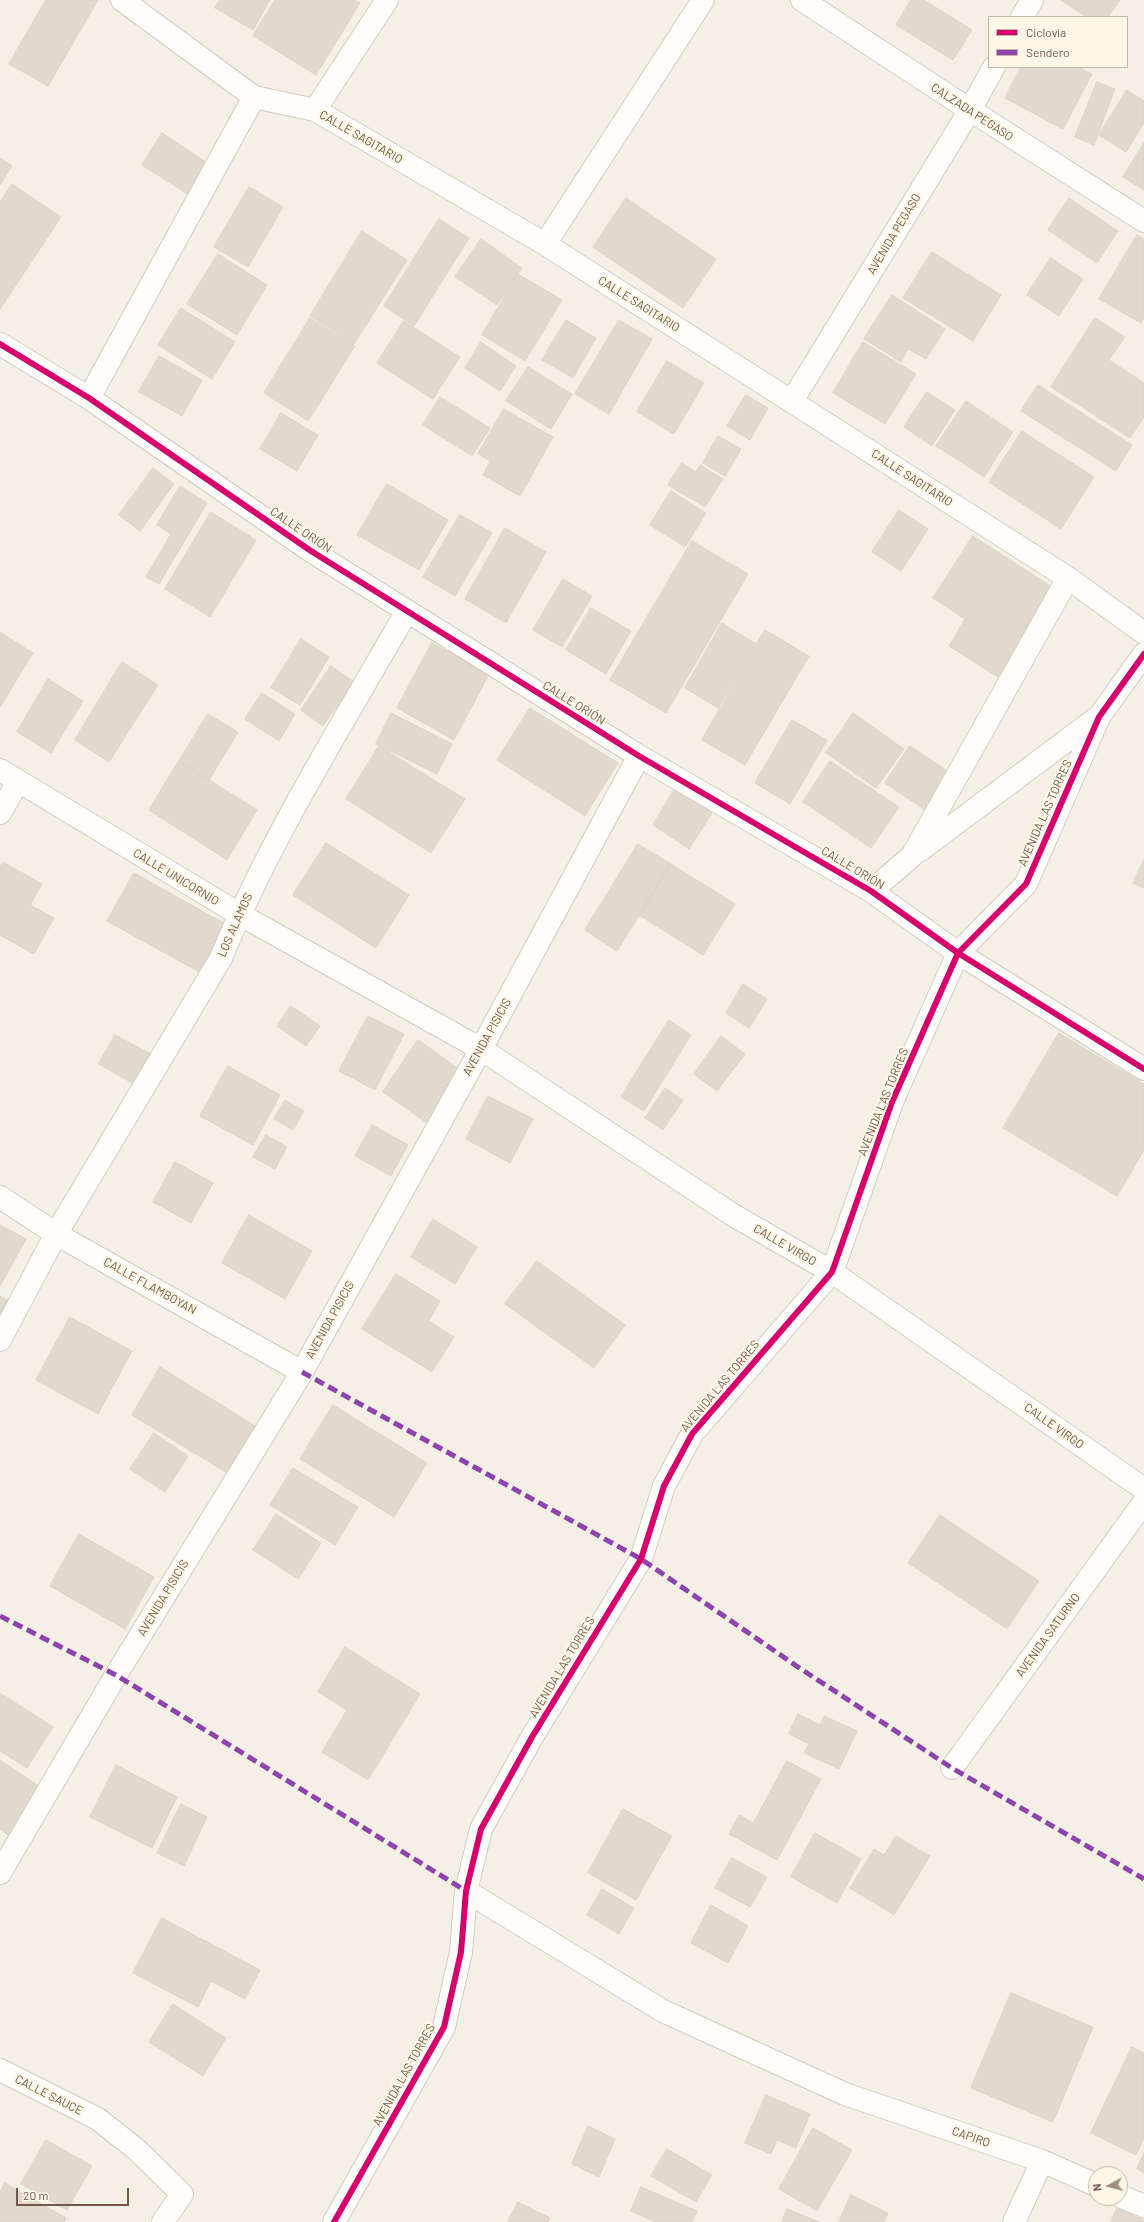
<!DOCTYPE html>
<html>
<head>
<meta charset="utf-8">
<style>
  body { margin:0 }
  #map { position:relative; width:1144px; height:2222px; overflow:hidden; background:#f5f0e6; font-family:Barlow,sans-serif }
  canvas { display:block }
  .legend { position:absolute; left:988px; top:16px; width:140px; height:52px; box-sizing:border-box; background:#fef6e6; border:1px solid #c5b7a7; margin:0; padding:5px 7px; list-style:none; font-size:12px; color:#705949 }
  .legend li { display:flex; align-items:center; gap:8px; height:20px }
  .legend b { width:20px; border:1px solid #c5b7a7 }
  .north { position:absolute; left:1088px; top:2166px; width:40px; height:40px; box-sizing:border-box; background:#fef6e6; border:1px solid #c5b7a7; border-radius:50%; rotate:263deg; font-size:11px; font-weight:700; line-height:16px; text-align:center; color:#705949 }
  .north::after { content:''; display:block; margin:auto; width:14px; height:18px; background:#9f8e80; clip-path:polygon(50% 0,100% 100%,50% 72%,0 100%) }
  .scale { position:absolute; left:16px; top:2188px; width:113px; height:18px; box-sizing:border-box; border:2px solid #705949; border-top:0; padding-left:5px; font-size:12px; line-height:14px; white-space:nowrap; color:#705949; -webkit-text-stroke:3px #fef6e6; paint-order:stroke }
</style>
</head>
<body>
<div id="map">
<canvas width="1144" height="2222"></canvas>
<ul class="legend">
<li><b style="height:5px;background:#d6006c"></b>Ciclovía</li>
<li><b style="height:5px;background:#8e44ad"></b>Sendero</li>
</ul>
<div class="north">N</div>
<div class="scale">20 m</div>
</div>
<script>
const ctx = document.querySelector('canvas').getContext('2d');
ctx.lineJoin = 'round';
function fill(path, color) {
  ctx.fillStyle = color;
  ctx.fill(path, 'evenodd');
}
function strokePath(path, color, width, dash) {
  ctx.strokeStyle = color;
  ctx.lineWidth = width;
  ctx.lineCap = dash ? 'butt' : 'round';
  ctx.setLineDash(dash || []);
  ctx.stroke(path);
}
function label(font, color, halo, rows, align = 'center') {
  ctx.font = font + ' Barlow,sans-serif';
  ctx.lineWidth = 4;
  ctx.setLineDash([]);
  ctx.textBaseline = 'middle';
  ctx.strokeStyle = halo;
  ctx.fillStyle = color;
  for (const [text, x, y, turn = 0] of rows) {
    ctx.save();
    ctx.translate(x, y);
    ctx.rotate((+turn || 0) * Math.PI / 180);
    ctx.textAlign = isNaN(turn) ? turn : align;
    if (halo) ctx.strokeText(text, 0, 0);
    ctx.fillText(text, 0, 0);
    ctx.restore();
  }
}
const building = new Path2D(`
  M46,0H98L48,86L9,64Z
  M220,0H270L253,30L215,8Z
  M275,0H354L360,3L316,75L253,36Z
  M911,0H924L972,30L953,60L896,25Z
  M1061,0H1120L1108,17H1087Z
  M1021,67H1078L1092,74L1063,129L1005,98Z
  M1097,82L1115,89L1094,145L1075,137Z
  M1127,90L1144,101V123L1126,152L1099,135Z
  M162,133L209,164L189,195L142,165Z
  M1144,143V190L1123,177Z
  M0,158L12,166L0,185Z
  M12,184L61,217L0,309V203Z
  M249,187L283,207L248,267L214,247Z
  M626,198L716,259L683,308L593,247Z
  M1069,198L1118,231L1097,263L1048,230Z
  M439,219L469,238L414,326L384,306Z
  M362,231L407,260L354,344L310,316Z
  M1137,235L1144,239V317L1141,323L1099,299Z
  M481,239L522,268L497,305L455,277Z
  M932,252L1001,295L973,341L903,298Z
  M218,254L267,285L237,335L187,304Z
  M1051,258L1083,279L1059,316L1027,295Z
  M518,274L562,300L525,361L482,335Z
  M892,295L945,329L926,359L908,349L901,362L864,339Z
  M181,308L235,342L212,379L158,345Z
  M310,318L355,346L308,421L264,393Z
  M1095,318L1125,337L1109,360L1144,383V417L1130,438L1051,387Z
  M566,320L596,338L573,378L542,360Z
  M619,320L652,339L609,414L575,394Z
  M404,321L460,357L433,399L377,363Z
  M481,342L516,366L500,391L465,368Z
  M863,342L916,374L885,424L833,393Z
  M159,356L202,380L182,416L139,392Z
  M667,361L704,383L674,434L637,412Z
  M528,367L572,394L551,429L506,401Z
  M1038,385L1132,445L1116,471L1021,411Z
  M927,392L955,410L932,446L904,427Z
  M746,395L768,408L750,440L727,426Z
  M440,397L490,428L472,456L423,425Z
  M966,401L1013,432L984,477L936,446Z
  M504,409L553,437L520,496L483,475L490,461L478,454Z
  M281,413L318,435L297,471L260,449Z
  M1022,431L1094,477L1061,529L989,482Z
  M718,436L741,449L725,476L703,463Z
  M682,463L696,472L700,465L723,479L705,507L668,485Z
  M153,468L174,484L140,531L119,515Z
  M387,484L448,520L419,570L357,535Z
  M180,486L207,503L159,584L146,577L171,534L157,525Z
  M671,491L706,513L685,547L650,525Z
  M899,510L928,529L901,571L872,552Z
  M211,512L256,540L210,617L165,589Z
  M460,515L492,533L455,596L423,577Z
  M505,528L546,552L506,623L465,599Z
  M973,536L1055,589L998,677L949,646L965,619L933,598Z
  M692,541L748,574L666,713L610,680Z
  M563,579L592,596L562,647L533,630Z
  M591,608L631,631L606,674L566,650Z
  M722,623L756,644L718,708L685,688Z
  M765,630L809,656L745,765L702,740Z
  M0,632L33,653L0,707Z
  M301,639L329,657L300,705L271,688Z
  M432,643L489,674L454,740L397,708Z
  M122,662L158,685L109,762L75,740Z
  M331,666L354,682L323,726L301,710Z
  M48,679L83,701L51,753L17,732Z
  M262,693L295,714L279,741L245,719Z
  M530,708L618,763L585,816L497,760Z
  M391,713L452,744L437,774L376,744Z
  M853,713L904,749L876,788L826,753Z
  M208,714L238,732L209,780L179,761Z
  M792,720L827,740L790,804L755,783Z
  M379,746L465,799L431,853L346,799Z
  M910,746L949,772L924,809L885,783Z
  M179,761L257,810L227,860L149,810Z
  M830,761L899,807L871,848L803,802Z
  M675,789L712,813L689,849L653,825Z
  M326,843L409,895L376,948L293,895Z
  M638,844L671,864L617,951L585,930Z
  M1144,860V888L1133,883Z
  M3,862L42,884L30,905L54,918L34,954L0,935V868Z
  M671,864L735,904L703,955L639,915Z
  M134,873L229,926L203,974L107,921Z
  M743,984L767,999L749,1028L726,1013Z
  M291,1006L320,1026L306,1046L277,1026Z
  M368,1016L404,1034L375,1090L339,1071Z
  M669,1020L691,1035L644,1111L621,1097Z
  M1059,1033L1144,1084V1150L1117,1196L1003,1128Z
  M115,1035L151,1054L134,1084L99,1064Z
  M721,1036L745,1054L717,1091L694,1074Z
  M418,1040L462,1071L427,1123L383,1092Z
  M228,1066L280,1095L253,1145L200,1116Z
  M665,1088L683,1100L663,1130L645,1118Z
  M488,1096L533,1119L510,1163L466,1139Z
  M285,1100L304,1111L293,1130L274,1119Z
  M372,1125L408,1145L391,1176L355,1156Z
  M266,1135L287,1147L275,1169L253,1157Z
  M175,1162L213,1183L191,1223L153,1202Z
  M249,1215L312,1251L285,1299L222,1263Z
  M433,1219L477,1247L455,1284L411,1257Z
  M0,1225L26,1239L0,1286Z
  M537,1261L625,1325L594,1368L505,1304Z
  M396,1274L440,1301L429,1321L454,1337L432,1372L362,1329Z
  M0,1296L11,1302L0,1321Z
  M70,1317L132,1351L98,1414L36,1380Z
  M160,1367L260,1429L232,1476L132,1415Z
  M333,1405L427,1463L394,1517L300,1459Z
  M154,1433L188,1456L165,1492L130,1469Z
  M293,1468L358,1507L335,1545L270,1505Z
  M276,1514L321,1543L298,1579L253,1550Z
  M940,1515L1039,1581L1007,1629L908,1563Z
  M79,1534L154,1577L125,1629L50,1586Z
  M345,1647L420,1694L368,1780L322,1752L347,1710L318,1692Z
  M0,1693L53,1727L27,1768L0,1751Z
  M798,1714L820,1725L824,1716L857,1731L839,1769L804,1753L809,1744L789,1734Z
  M0,1760L43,1789L11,1837L0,1829Z
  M787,1761L821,1779L777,1860L729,1834L739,1815L753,1823Z
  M116,1765L177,1797L152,1848L90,1817Z
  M181,1804L207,1817L184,1866L157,1853Z
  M623,1809L672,1836L636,1900L588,1873Z
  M815,1833L861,1859L837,1903L791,1877Z
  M896,1836L930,1856L894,1915L850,1888L874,1849L884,1855Z
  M732,1858L767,1877L750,1907L715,1888Z
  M602,1889L634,1908L619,1934L587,1915Z
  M711,1905L748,1926L728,1963L691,1943Z
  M162,1918L260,1970L245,1999L211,1981L198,2007L133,1973Z
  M1011,1993L1093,2027L1053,2122L971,2088Z
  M173,2004L226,2038L203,2076L149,2042Z
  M1132,2047L1144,2053V2138L1136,2155L1091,2133Z
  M766,2095L810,2114L796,2148L777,2140L771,2154L745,2143Z
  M588,2126L615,2139L599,2177L572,2164Z
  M813,2128L852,2150L817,2211L779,2189Z
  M46,2140L92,2166L67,2210L21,2184Z
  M667,2149L712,2175L696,2202L651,2176Z
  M1144,2153V2173L1137,2169Z
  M5,2183L66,2218L64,2222H0V2193Z
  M641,2187L697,2211L692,2222H656L631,2211Z
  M851,2195L888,2213L884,2222H839Z
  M518,2202L550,2218L548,2222H508Z
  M1117,2208L1144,2220V2222H1111Z
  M787,2209L819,2222H782Z`);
const minor = new Path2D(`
  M122,0L254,97L315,110L545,244L1068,578L1144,633
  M802,0L970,110L1144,221
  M1022,17L1032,0
  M315,110L387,0
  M545,244L703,0
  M0,344L89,398L311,551L639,756L871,891L958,953L1144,1069
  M89,398L254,97
  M792,401L970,110L994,67
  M0,770L239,914L481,1049L733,1215L832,1272L1144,1489
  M0,813L18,782
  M919,851L1098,717
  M871,891L912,856L1068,578
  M0,1197L56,1234L302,1372
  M0,1340L56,1234L221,958C271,837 342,725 407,611
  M952,1768L1144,1502
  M0,1873L116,1675L302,1372L481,1049L639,756
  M466,1891L663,2011L845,2094L1042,2161L1096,2185
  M0,2070L98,2119L137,2150L182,2194L163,2222
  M1120,2196L1144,2206
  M334,2222L444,2027L461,1952L466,1891L481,1829L532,1737L641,1559L664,1486L692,1434L832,1272L892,1102L958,953L1026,884L1099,717L1144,654
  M1014,2222L1042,2161`);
const quiet = new Path2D(`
  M302,1372L641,1559L798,1667L952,1768L1144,1879
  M0,1616L116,1675L466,1891`);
const cycleway = new Path2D(`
  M0,344L89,398L311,551L639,756L871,891L958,953L1144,1069
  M334,2222L444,2027L461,1952L466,1891L481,1829L532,1737L641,1559L664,1486L692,1434L832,1272L892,1102L958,953L1026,884L1099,717L1144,654`);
const streetNames = [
  ["CALZADA PEGASO",972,112,33],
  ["CALLE SAGITARIO",361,137,30],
  ["AVENIDA PEGASO",894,234,-59],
  ["CALLE SAGITARIO",639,304,32],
  ["CALLE SAGITARIO",912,478,33],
  ["CALLE ORIÓN",301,530,34],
  ["CALLE ORIÓN",574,703,32],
  ["AVENIDA LAS TORRES",1045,813,-66],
  ["CALLE ORIÓN",853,868,31],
  ["CALLE UNICORNIO",176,877,31],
  ["LOS ALAMOS",235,925,-66],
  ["AVENIDA PISICIS",487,1037,-61],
  ["AVENIDA LAS TORRES",883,1102,-68],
  ["CALLE VIRGO",785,1245,30],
  ["CALLE FLAMBOYAN",150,1286,29],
  ["AVENIDA PISICIS",330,1320,-61],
  ["AVENIDA LAS TORRES",720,1386,-50],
  ["CALLE VIRGO",1054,1426,35],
  ["AVENIDA PISICIS",163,1598,-59],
  ["AVENIDA SATURNO",1048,1635,-54],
  ["AVENIDA LAS TORRES",562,1667,-59],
  ["AVENIDA LAS TORRES",404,2075,-61],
  ["CALLE SAUCE",49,2095,27],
  ["CAPIRO",971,2137,19]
];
fill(building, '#e1d8ce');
strokePath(building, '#ddd3c9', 1);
strokePath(minor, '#d3cbc2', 24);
strokePath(minor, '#fefdfb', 22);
strokePath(quiet, '#8e44ad', 5, [10, 5]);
strokePath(cycleway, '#d6006c', 6);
label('12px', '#705949', '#fef6e6', streetNames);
</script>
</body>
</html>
